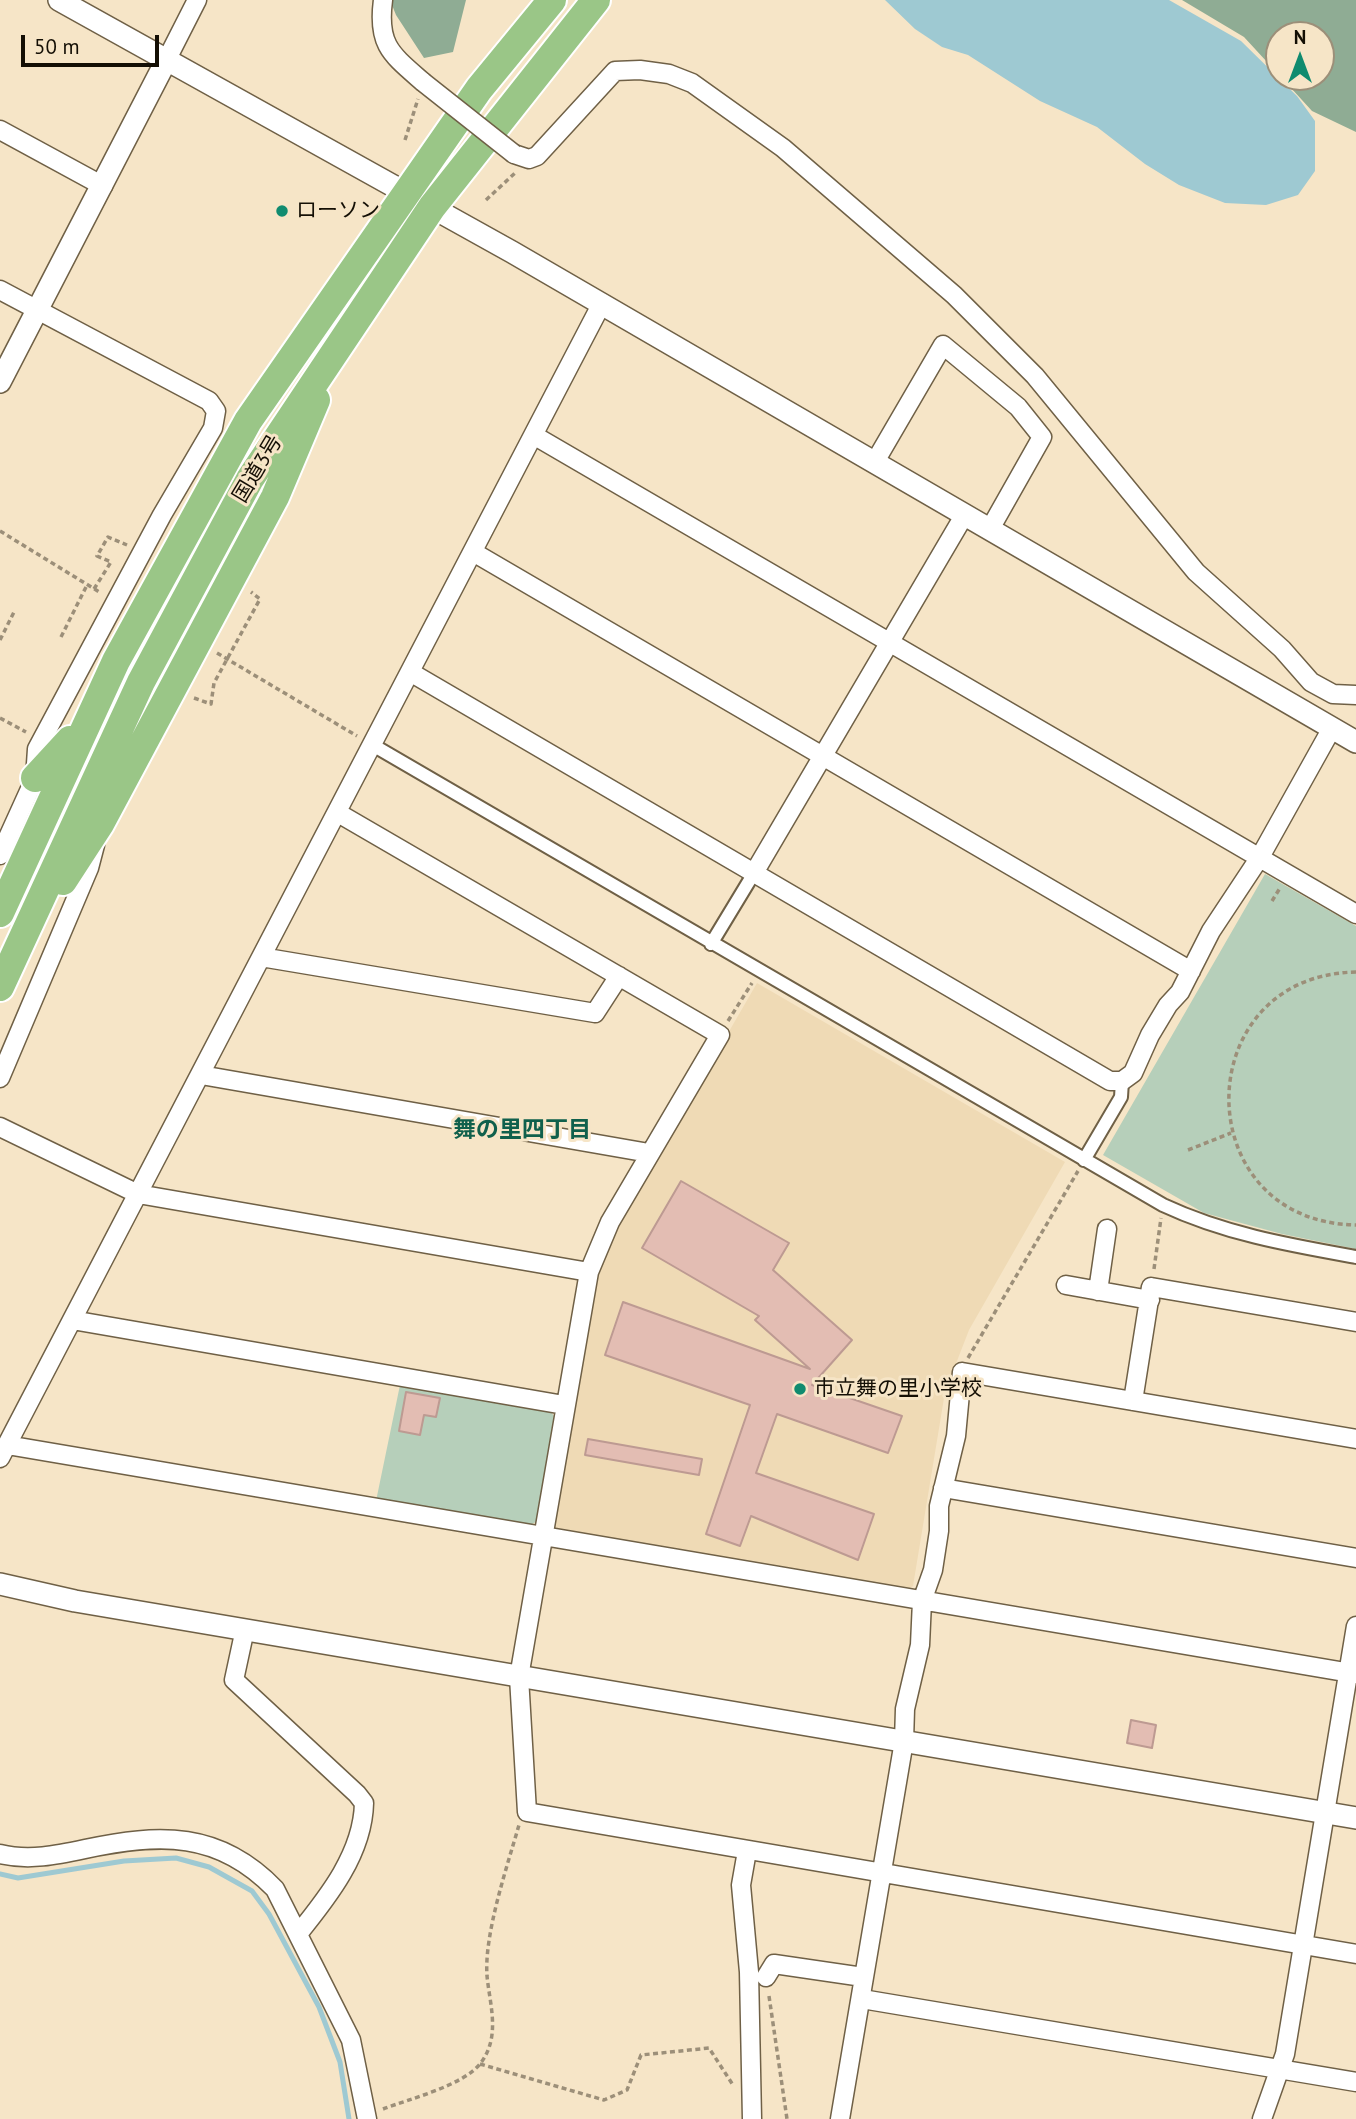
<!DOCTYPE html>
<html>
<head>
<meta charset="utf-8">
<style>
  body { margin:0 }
  #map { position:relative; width:1356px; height:2119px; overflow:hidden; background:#f6e5c7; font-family:"PT Sans",sans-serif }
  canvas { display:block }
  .north { position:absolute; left:1265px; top:21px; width:70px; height:70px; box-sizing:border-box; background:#f6e5c7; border:2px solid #9c8f79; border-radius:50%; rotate:0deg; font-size:19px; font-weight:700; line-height:28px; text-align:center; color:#140f05 }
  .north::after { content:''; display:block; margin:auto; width:24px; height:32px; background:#108b6f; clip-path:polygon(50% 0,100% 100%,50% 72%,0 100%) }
  .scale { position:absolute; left:21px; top:35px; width:138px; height:32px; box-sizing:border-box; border:4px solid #140f05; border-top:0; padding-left:9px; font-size:21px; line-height:24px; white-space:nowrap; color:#140f05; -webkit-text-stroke:5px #f6e5c7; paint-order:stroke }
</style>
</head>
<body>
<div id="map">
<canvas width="1356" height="2119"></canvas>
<div class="north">N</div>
<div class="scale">50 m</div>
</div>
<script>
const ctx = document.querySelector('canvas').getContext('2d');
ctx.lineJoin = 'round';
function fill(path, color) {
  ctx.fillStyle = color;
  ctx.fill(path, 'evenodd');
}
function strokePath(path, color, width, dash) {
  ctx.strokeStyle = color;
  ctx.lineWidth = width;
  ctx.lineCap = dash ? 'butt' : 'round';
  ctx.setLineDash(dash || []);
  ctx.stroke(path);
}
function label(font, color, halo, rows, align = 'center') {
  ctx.font = font + ' "PT Sans","Noto Sans JP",sans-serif';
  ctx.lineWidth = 6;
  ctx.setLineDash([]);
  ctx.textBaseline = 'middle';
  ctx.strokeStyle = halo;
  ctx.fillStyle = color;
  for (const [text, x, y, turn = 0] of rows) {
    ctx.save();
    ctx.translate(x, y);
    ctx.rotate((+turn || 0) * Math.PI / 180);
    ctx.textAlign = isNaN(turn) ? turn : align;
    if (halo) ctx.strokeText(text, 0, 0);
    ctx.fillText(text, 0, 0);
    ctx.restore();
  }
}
const built = new Path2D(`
  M757,983L1065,1162L969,1330L945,1392L913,1586L908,1589L558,1531L552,1524L594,1287L603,1259L627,1208Z`);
const green = new Path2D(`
  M1265,874L1356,926V1249L1282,1234L1204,1213L1103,1155Z
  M400,1385L550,1411L554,1416L536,1522L528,1526L376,1501Z`);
const forest = new Path2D(`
  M390,0H466L453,52L424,58L396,15Z
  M1182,0H1356V132L1312,111L1281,77H1321V35H1279V75L1244,37Z`);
const water = new Path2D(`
  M885,0H1169L1241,41L1297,96L1315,121V171L1298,195L1266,205L1225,203L1179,185L1145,164L1097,127L1040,101L968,55L942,47L915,29Z`);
const stream = new Path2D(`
  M0,1874L18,1878L124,1861L176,1858L209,1867L252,1891L269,1914L319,2007L340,2062L349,2119`);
const building = new Path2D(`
  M681,1181L789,1243L773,1270L852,1340L812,1385L902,1416L888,1453L777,1414L756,1473L874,1514L858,1560L751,1516L740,1546L706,1534L750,1405L605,1355L623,1302L810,1369L755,1320L759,1316L642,1248Z
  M406,1392L440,1398L436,1417L424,1415L420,1435L399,1431Z
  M588,1439L702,1459L699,1475L585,1455Z
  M1131,1720L1156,1725L1152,1748L1127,1743Z`);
const path = new Path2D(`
  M405,140L418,99
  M486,200L515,173
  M0,531L101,593
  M94,589L111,562L97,556L108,537L127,545
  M61,637L87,585
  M0,640L15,610
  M217,653L357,736
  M194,698L211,704L214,683L260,599L251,592
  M0,718L26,732
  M1272,901L1280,888
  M1356,972C1187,975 1186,1222 1356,1225
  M728,1021L752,983
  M1188,1150L1231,1133
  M1154,1269L1161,1218
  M968,1358L1078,1171
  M769,1996L787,2119
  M480,2064L604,2100L627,2090L641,2055L709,2048L733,2085
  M383,2109C409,2099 462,2086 480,2064C501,2037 490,2006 487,1976C484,1934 507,1867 519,1825`);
const pedestrian = new Path2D(`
  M371,744L1163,1205C1225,1234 1289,1245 1356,1257
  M711,944L754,873
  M1084,1160L1121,1097L1122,1081`);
const minor = new Path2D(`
  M383,0C377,45 391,54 423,82
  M167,59L197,0
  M0,130L103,186
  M514,154L529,159L537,156L615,71L640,70L669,74L692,83L783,148L954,295L1035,376L1196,572L1282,649L1311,682L1333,694L1356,695
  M0,290L209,401L216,411L213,428L162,515L37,749L35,778L0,855
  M535,436L1356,914
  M876,460L943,345L1018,407L1042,437L990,529
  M473,552L1191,971
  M410,672L1110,1081H1122L1133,1073L1150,1035L1168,1005L1180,992L1211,931L1260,857L1332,728
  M338,813L720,1035L610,1222L589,1272L519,1677L527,1812L1356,1954
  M754,873L965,514
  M261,957L595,1013L619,976
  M201,1075L649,1153
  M0,1078L89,868L95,845
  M0,1127L138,1194L589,1272
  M1066,1285L1150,1300
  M1098,1291L1107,1229
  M72,1320L564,1405
  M1133,1401L1151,1287L1356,1322
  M7,1445L1356,1674
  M0,1458L602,303
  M943,1488L1356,1558
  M245,1629L234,1680L357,1794L364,1803C363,1853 328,1897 298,1934
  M747,1851L741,1885L749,1972L752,2119
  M0,1854C29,1861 57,1855 85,1849C160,1833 219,1831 275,1889L351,2040L367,2119
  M766,1977L774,1964L863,1977
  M862,1999L1356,2082
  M840,2119L904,1741L905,1709L920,1645L922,1601L933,1570L939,1531V1506L956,1436L962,1372L1356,1439
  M1262,2119L1285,2054L1356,1626`);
const tertiary = new Path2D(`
  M59,0L512,252L1356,742
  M0,382L167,59
  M0,1584L75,1601L1356,1818`);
const trunk = new Path2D(`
  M35,778L70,740
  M63,881L100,824L275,497L316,400
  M0,913L116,661L248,421L479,89L552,0
  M0,987L141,682L250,479L432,207L596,0`);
const minorBridge = new Path2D(`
  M423,82L514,154`);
const markers = [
  [282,211,7,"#108b6f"],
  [800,1389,7,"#108b6f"]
];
const poiNames = [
  ["ローソン",296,211],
  ["市立舞の里小学校",814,1389]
];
const streetNames = [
  ["国道3号",258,469,-59]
];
const neighbourhoodNames = [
  ["舞の里四丁目",522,1130]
];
fill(built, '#efdab5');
fill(green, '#b6cfba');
fill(forest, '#8fac94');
fill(water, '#9ec9d2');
strokePath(stream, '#9ec9d2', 5);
fill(building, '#e3bdb3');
strokePath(building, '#bd9a92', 2);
strokePath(pedestrian, '#6f6046', 16);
strokePath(minor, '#6f6046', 21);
strokePath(tertiary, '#6f6046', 24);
strokePath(trunk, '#fff', 32);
strokePath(path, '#9c8f79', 3.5, [5, 3.5]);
strokePath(pedestrian, '#fff', 12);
strokePath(minor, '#fff', 18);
strokePath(tertiary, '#fff', 21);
strokePath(trunk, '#9ac687', 28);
strokePath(minorBridge, '#6f6046', 21, []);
strokePath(minorBridge, '#fff', 18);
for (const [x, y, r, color] of markers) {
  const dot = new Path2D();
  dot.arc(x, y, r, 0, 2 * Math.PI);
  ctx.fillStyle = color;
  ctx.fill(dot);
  strokePath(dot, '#f6e5c7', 2.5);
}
label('21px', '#140f05', '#f6e5c7', poiNames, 'left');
label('21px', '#140f05', '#f6e5c7', streetNames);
label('bold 23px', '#10604c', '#f6e5c7', neighbourhoodNames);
</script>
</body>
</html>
